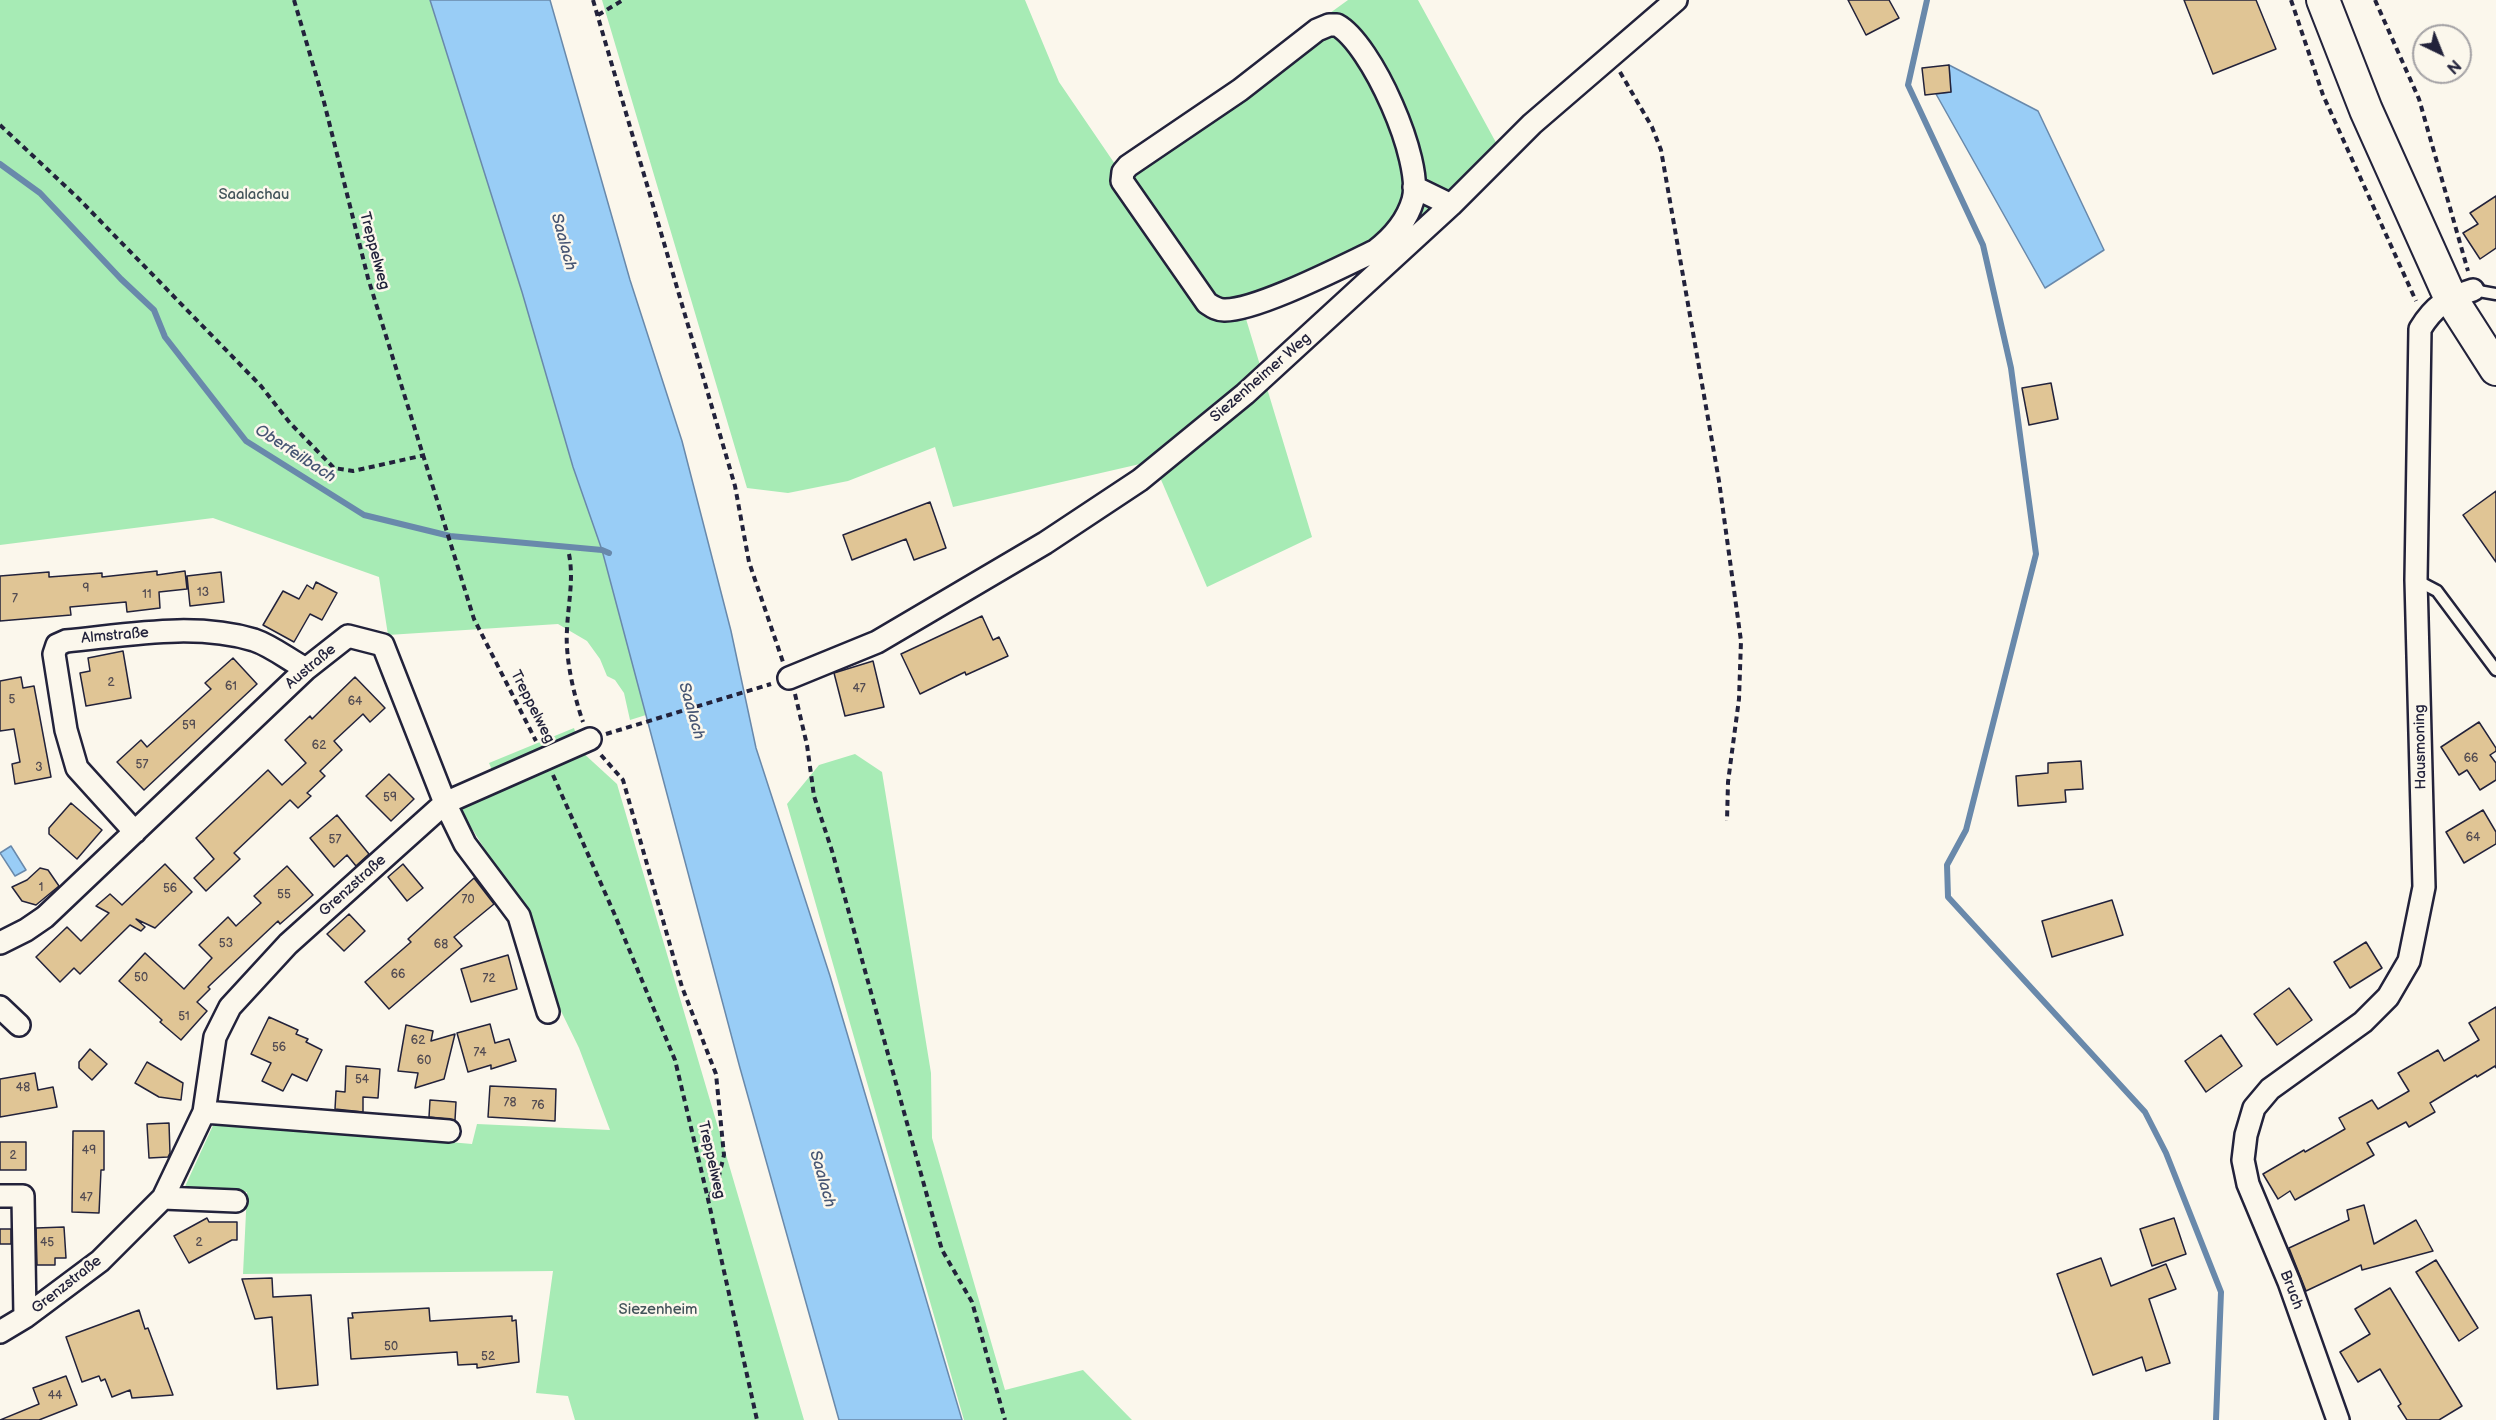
<!DOCTYPE html>
<html>
<head>
<meta charset="utf-8">
<style>
  body { margin:0 }
  #map { position:relative; width:2496px; height:1420px; overflow:hidden; background:#fbf7ec; font-family:"Balsamiq Sans",sans-serif }
  canvas { display:block }
  .north { position:absolute; left:2412px; top:24px; width:60px; height:60px; box-sizing:border-box; background:#fbf7ec; border:2px solid #a4a2a5; border-radius:50%; rotate:137deg; font-size:16px; font-weight:700; line-height:24px; text-align:center; color:#22223b }
  .north::after { content:''; display:block; margin:auto; width:21px; height:27px; background:#22223b; clip-path:polygon(50% 0,100% 100%,50% 72%,0 100%) }
</style>
</head>
<body>
<div id="map">
<canvas width="2496" height="1420"></canvas>
<div class="north">N</div>
</div>
<script>
const ctx = document.querySelector('canvas').getContext('2d');
ctx.lineJoin = 'round';
function fill(path, color) {
  ctx.fillStyle = color;
  ctx.fill(path, 'evenodd');
}
function strokePath(path, color, width, dash) {
  ctx.strokeStyle = color;
  ctx.lineWidth = width;
  ctx.lineCap = dash ? 'butt' : 'round';
  ctx.setLineDash(dash || []);
  ctx.stroke(path);
}
function label(font, color, halo, rows, align = 'center') {
  ctx.font = font + ' "Balsamiq Sans",sans-serif';
  ctx.lineWidth = 5;
  ctx.setLineDash([]);
  ctx.textBaseline = 'middle';
  ctx.strokeStyle = halo;
  ctx.fillStyle = color;
  for (const [text, x, y, turn = 0] of rows) {
    ctx.save();
    ctx.translate(x, y);
    ctx.rotate((+turn || 0) * Math.PI / 180);
    ctx.textAlign = isNaN(turn) ? turn : align;
    if (halo) ctx.strokeText(text, 0, 0);
    ctx.fillText(text, 0, 0);
    ctx.restore();
  }
}
const green = new Path2D(`
  M0,0H430L522,292L573,467L602,550L646,715L630,720L624,693L615,680L607,676L600,659L587,641L558,624L388,635L379,577L213,518L0,545Z
  M602,0H1025L1059,82L1117,167L1348,0H1418L1499,148L1393,242L1243,309L1312,537L1207,587L1153,461L953,507L935,447L848,481L788,493L747,488Z
  M574,728L581,751L617,784L804,1420H575L568,1396L536,1393L553,1271L243,1274L247,1192L183,1191L215,1121L472,1144L477,1124L610,1130L579,1048L541,970L526,915L459,808L501,791L489,763Z
  M855,754L882,772L931,1073L932,1138L1005,1390L1083,1370L1132,1420H964L787,804L819,765Z`);
const water = new Path2D(`
  M430,0H550L630,280L682,441L731,631L756,748L830,976L962,1420H839L740,1068L602,550L573,467L522,292Z
  M1949,65L2038,111L2104,250L2045,288L1936,94L1951,92Z
  M11,846L26,870L15,876L0,853Z`);
const stream = new Path2D(`
  M1927,0L1908,85L1983,245L2011,368L2036,554L1966,830L1947,865L1948,897L2145,1112L2166,1153L2221,1292L2216,1420
  M0,164L40,193L121,279L154,310L165,337L246,441L364,515L450,536L602,550L609,553`);
const building = new Path2D(`
  M1848,0H1889L1899,18L1866,35Z
  M2184,0H2256L2276,49L2213,74Z
  M1949,65L1951,92L1925,95L1922,68Z
  M2496,196V248L2480,259L2463,233L2478,224L2470,213Z
  M2051,383L2058,419L2029,425L2022,388Z
  M2496,491V562L2463,515Z
  M930,502L946,548L914,560L906,539L852,560L843,535Z
  M157,571V575L185,571L187,589L159,592L160,608L127,612L126,602L70,607L71,615L0,621V576L49,572V577L102,573V577Z
  M221,572L224,602L190,606L187,576Z
  M316,582L337,593L322,620L310,614L294,642L263,625L283,591L299,599L307,585L313,589Z
  M982,616L993,640L999,637L1008,656L966,675L965,672L920,694L901,654Z
  M123,651L131,698L86,706L80,673L90,671L88,658Z
  M233,658L257,684L144,790L117,762L141,740L147,747L211,689L205,683Z
  M873,661L884,707L845,716L834,673Z
  M21,677L23,688L34,686L51,777L15,784L12,764L20,762L14,729L0,731V681Z
  M355,677L385,708L370,722L363,714L334,741L342,750L320,771L325,776L307,793L311,796L298,808L290,800L234,853L240,859L206,891L194,878L214,859L196,838L268,770L282,785L306,763L285,740L310,716L312,719Z
  M2479,722L2496,748V751L2490,755L2496,763V780L2480,790L2467,770L2459,775L2441,747Z
  M2081,761L2083,789L2065,790L2066,802L2018,806L2016,776L2048,773V763Z
  M389,774L414,799L391,821L366,796Z
  M71,803L102,830L77,859L49,834V828Z
  M2483,810L2496,832V844L2464,863L2446,832Z
  M337,815L369,854L356,866L347,855L334,867L310,838Z
  M165,864L192,892L155,928L136,919L145,927L141,931L130,925L80,974L74,968L60,982L36,957L67,927L81,941L109,913L96,906L110,894L122,905Z
  M403,864L423,888L407,901L388,877Z
  M287,866L313,895L280,924L278,921L208,987L210,989L197,1002L207,1011L181,1040L160,1022L162,1020L119,981L145,953L184,989L212,958L199,945L228,917L236,926L261,903L254,896Z
  M40,868L48,870L59,886L36,905L22,901L12,887L27,880Z
  M474,878L494,904L454,937L462,946L389,1009L365,982L411,942L408,939Z
  M2112,900L2123,935L2052,957L2042,921Z
  M349,914L365,931L344,951L327,934Z
  M2366,942L2382,968L2350,988L2334,962Z
  M508,955L517,989L471,1002L461,969Z
  M2289,988L2312,1020L2277,1045L2254,1014Z
  M2496,1007V1068L2495,1066L2477,1077L2476,1075L2430,1103L2435,1112L2409,1127L2406,1122L2367,1143L2374,1155L2295,1200L2290,1191L2278,1199L2263,1174L2304,1150L2305,1152L2345,1129L2339,1118L2372,1100L2378,1109L2409,1091L2398,1073L2438,1050L2444,1061L2479,1040L2469,1023Z
  M269,1017L298,1030L296,1034L308,1039L306,1042L322,1050L307,1081L292,1074L283,1091L262,1081L271,1063L251,1054Z
  M490,1024L495,1043L509,1039L516,1061L491,1069V1065L468,1072L457,1033Z
  M406,1025L433,1031L431,1041L455,1034L444,1079L415,1088L418,1073L398,1071Z
  M2221,1035L2242,1066L2206,1092L2185,1061Z
  M90,1049L107,1064L92,1080L79,1068V1062Z
  M147,1062L183,1083L181,1100L159,1097L135,1083Z
  M346,1066L380,1069L378,1098L363,1097V1112L335,1109L336,1091L345,1092Z
  M35,1073L38,1090L53,1087L57,1107L0,1117V1079Z
  M490,1086L556,1089L555,1121L488,1117Z
  M430,1100L456,1102L455,1120L429,1117Z
  M169,1123L170,1153L168,1157L149,1158L147,1124Z
  M73,1131H104V1170H101L99,1213L72,1212Z
  M0,1142H26V1170H0Z
  M2364,1205L2374,1244L2416,1220L2433,1251L2362,1270L2361,1265L2306,1291L2289,1248L2349,1220L2347,1210Z
  M207,1218L209,1222H237V1240H232L189,1263L174,1236Z
  M2174,1218L2186,1254L2152,1266L2140,1229Z
  M64,1227L66,1258H55V1265H37L36,1228Z
  M0,1229H11V1244H0Z
  M2101,1258L2111,1286L2166,1264L2176,1289L2149,1299L2170,1363L2146,1371L2142,1357L2093,1375L2057,1274Z
  M2436,1260L2478,1328L2459,1341L2416,1272Z
  M272,1278L273,1297L311,1295L318,1385L277,1389L272,1317L255,1319L242,1279Z
  M2390,1288L2462,1406L2439,1420H2407L2398,1406L2401,1404L2380,1369L2358,1382L2340,1352L2370,1334L2355,1309Z
  M429,1308L430,1321L512,1316V1321L516,1320L519,1362L477,1368V1364L458,1365L457,1352L351,1359L348,1318H353L352,1313Z
  M139,1310L145,1329L148,1328L173,1395L132,1398L130,1390L112,1397L105,1379L101,1381L99,1376L82,1382L66,1337Z
  M66,1376L77,1405L39,1420H0L39,1404L33,1388Z`);
const path = new Path2D(`
  M294,0L324,102L368,278L474,619L536,741
  M593,0L735,486L749,562L783,662
  M2291,0L2323,95L2416,301
  M2375,0L2419,99L2468,271
  M598,15L623,0
  M1620,72L1652,127L1661,150L1719,481L1741,641L1739,699L1728,782L1727,821
  M0,125L78,198L261,386L290,423L334,468L353,471L425,455
  M569,554C574,580 568,604 567,630C565,658 574,696 583,722
  M795,694L807,745L814,796L832,851L942,1250L972,1302L1005,1420
  M606,734L771,684
  M601,755L623,780L682,987L716,1074L724,1155L719,1176L709,1198
  M553,775L614,913L675,1060L708,1199L757,1420`);
const lane = new Path2D(`
  M2473,290L2496,294
  M2416,580L2437,591L2496,670`);
const street = new Path2D(`
  M1329,25H1337C1371,43 1424,161 1413,200C1407,221 1392,238 1375,251C1343,266 1256,311 1224,310C1217,310 1213,307 1207,303L1122,181L1123,172L1128,166L1240,90L1317,30Z
  M1414,187L1451,205
  M789,678L877,642L1045,543L1140,480L1245,394L1451,205L1532,124L1676,0
  M135,832L77,768L66,730L54,654L57,645L66,641C128,635 194,622 254,640C272,646 289,660 306,669
  M0,943L26,930L45,917L306,669L348,636L383,645L445,803L465,844L519,916L548,1012
  M0,1007L19,1025
  M204,1112L449,1131
  M0,1196H23L25,1317
  M163,1198L236,1201
  M0,1332L25,1317L100,1261L163,1198L204,1112L215,1037L230,1007L288,944L445,803L590,739
  M2338,1420L2289,1282L2248,1184L2243,1160L2246,1135L2254,1108L2270,1089L2363,1022L2388,997L2409,961L2424,887L2416,580L2420,329C2434,306 2447,298 2473,290`);
const primary = new Path2D(`
  M2323,0L2366,110L2450,297L2496,369`);
const numberNames = [
  ["9",86,589],
  ["13",203,593],
  ["11",147,595],
  ["7",15,599],
  ["2",111,683],
  ["61",231,687],
  ["47",859,689],
  ["5",12,700],
  ["64",355,702],
  ["59",189,726],
  ["62",319,746],
  ["66",2471,759],
  ["57",142,765],
  ["3",39,768],
  ["59",390,798],
  ["64",2473,838],
  ["57",335,840],
  ["1",41,888],
  ["56",170,889],
  ["55",284,895],
  ["70",468,900],
  ["53",226,944],
  ["68",441,945],
  ["66",398,975],
  ["50",141,978],
  ["72",489,979],
  ["51",184,1017],
  ["62",418,1041],
  ["56",279,1048],
  ["74",480,1053],
  ["60",424,1061],
  ["54",362,1080],
  ["48",23,1088],
  ["78",510,1103],
  ["76",538,1106],
  ["49",89,1151],
  ["2",13,1156],
  ["47",86,1198],
  ["45",47,1243],
  ["2",199,1243],
  ["50",391,1347],
  ["52",488,1357],
  ["44",55,1396]
];
const parkNames = [
  ["Saalachau",254,195],
  ["Siezenheim",658,1310]
];
const streetNames = [
  ["Treppelweg",374,251,75],
  ["Siezenheimer Weg",1261,378,-41],
  ["Almstraße",115,636,-5],
  ["Austraße",311,667,-40],
  ["Treppelweg",532,707,63],
  ["Hausmoning",2421,747,-91],
  ["Grenzstraße",353,886,-42],
  ["Treppelweg",711,1160,77],
  ["Grenzstraße",67,1285,-38],
  ["Bruch",2291,1290,69]
];
const waterNames = [
  ["Saalach",563,242,75],
  ["Oberfeilbach",295,454,33],
  ["Saalach",691,711,74],
  ["Saalach",822,1179,74]
];
fill(green, '#a7ebb5');
fill(water, '#99cdf6');
strokePath(water, '#6989ab', 1.5);
strokePath(stream, '#6989ab', 6);
fill(building, '#e0c595');
strokePath(building, '#22223b', 1.5);
strokePath(lane, '#22223b', 15);
strokePath(street, '#22223b', 26);
strokePath(primary, '#22223b', 36);
strokePath(path, '#22223b', 4, [6, 4.5]);
strokePath(lane, '#fbf7ec', 10);
strokePath(street, '#fbf7ec', 21);
strokePath(primary, '#fbf7ec', 32);
label('12px', '#524b52', null, numberNames);
label('15px', '#43545a', '#fbf7ec', parkNames);
label('15px', '#22223b', '#fbf7ec', streetNames);
label('italic 16px', '#465573', '#fbf7ec', waterNames);
</script>
</body>
</html>
